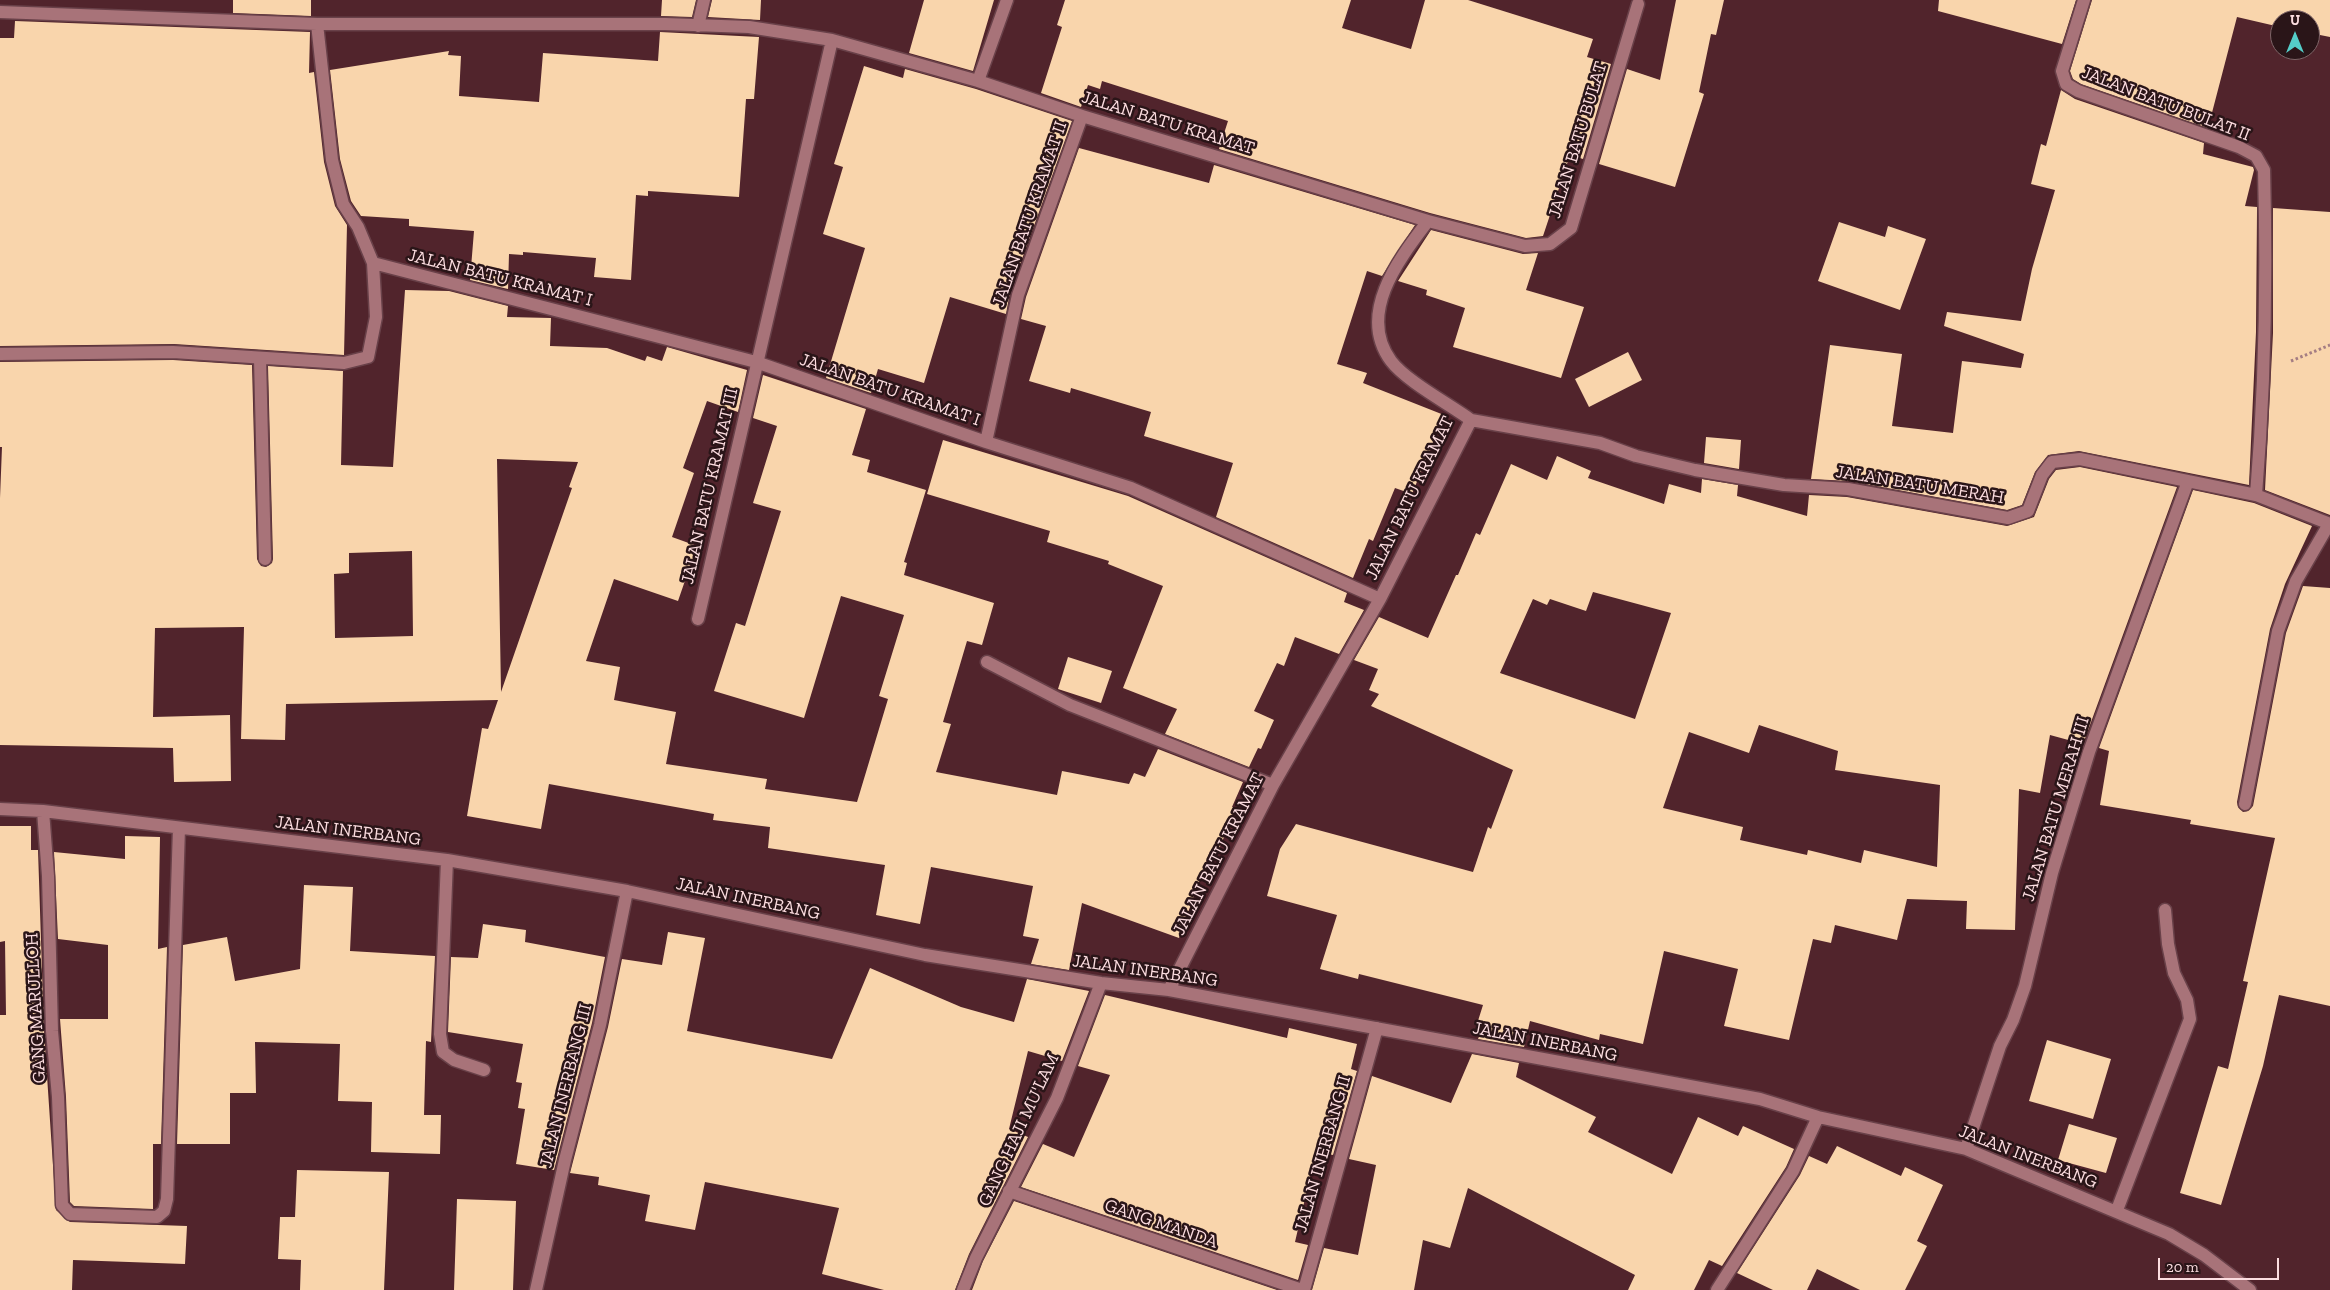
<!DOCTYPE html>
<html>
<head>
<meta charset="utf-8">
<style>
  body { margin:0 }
  #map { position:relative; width:2330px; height:1290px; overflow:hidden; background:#51242c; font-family:"Zilla Slab",serif }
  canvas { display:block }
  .north { position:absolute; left:2270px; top:10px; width:50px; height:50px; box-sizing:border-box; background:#2a1518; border:1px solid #7e6568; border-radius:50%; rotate:0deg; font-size:14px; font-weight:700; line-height:20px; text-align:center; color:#fcdde0 }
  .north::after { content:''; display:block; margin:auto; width:18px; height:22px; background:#54cdc8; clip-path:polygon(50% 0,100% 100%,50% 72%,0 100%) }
  .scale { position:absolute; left:2158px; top:1258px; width:121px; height:22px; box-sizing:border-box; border:2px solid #fcdde0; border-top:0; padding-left:6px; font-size:15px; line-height:18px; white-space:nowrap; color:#fcdde0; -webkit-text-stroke:4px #2a1518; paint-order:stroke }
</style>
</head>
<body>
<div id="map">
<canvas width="2330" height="1290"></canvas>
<div class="north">U</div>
<div class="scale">20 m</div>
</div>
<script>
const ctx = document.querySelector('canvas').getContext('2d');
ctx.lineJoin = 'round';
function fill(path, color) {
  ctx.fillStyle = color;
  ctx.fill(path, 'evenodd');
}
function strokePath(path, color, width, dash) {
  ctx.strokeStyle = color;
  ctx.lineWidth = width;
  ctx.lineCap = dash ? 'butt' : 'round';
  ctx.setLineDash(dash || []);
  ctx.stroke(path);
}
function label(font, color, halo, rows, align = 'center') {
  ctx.font = font + ' "Zilla Slab",serif';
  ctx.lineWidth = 5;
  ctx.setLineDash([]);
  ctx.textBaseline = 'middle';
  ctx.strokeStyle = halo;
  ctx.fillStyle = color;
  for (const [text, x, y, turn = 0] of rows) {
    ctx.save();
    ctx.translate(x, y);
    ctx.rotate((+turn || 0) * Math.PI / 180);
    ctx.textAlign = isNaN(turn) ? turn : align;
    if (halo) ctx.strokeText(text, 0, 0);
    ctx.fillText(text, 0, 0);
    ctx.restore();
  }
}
const building = new Path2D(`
  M233,0H311V16L233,13Z
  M662,0H696L692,17L661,16Z
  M712,0H761L760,20L708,17Z
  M924,0H994L973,71L909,53Z
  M1065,0H1351L1342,28L1411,49L1425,0H1468L1593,39L1587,57L1611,64L1583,159L1570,155L1543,236L1526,238L1430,213L1219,149L1228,121L1102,81L1100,89L1088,85L1081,107L1041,93L1062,27L1057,25Z
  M1676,0H1724L1716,35L1711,34L1699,92L1704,94L1675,187L1599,164L1627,69L1660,80Z
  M1939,0H2076L2062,44L1938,11Z
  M2092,0H2330V37L2310,33V20H2280V27L2237,17L2208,128L2081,84L2073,79L2070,71Z
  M15,21L310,32L309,73L314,72L324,162L335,206L347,225L344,355L174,344L0,346V38H14Z
  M660,32L759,37L754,99H746L739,197L648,191V196L636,195L631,280L594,277L596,258L523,252V255L509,254L508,289L470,280L474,231L409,226V219L361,216L351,201L340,159L330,70L449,51L448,55L461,56L459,96L539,102L543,53L658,61Z
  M864,66L903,78L905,69L976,89L1072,121L1010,292L1006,314L950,297L924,383L878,369L871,393L826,378L865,248L823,234L843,167L834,164Z
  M2061,90L2075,99L2204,143L2203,154L2253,167L2254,170L2245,206L2257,207V211L2256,332L2249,485L2079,451L2048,455L2035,472L2022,505L2007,510L1849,481L1811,479L1830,345L1902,354L1892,426L1953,433L1962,361L2021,368L2024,354L1944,326L1947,312L2021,321L2032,269L2055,190L2031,184L2041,144L2046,146Z
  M1079,148L1209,183L1214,165L1415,225L1382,276L1367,271L1337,364L1367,373L1363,383L1444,415L1412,494L1395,488L1373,541L1369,539L1353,578L1216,517L1233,463L1144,436L1151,412L1071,388L1070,393L1029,381L1046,326L1021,319L1026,297Z
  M2273,208L2330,212V515L2265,490L2273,333Z
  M1839,222L1885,237L1888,226L1926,239L1900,310L1818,281Z
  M1431,230L1523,254L1538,253L1526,290L1584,307L1561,378L1453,347L1465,308L1426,295L1427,290L1398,281Z
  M405,290L449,291L508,306L507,317L551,318L550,346L607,348L645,361L647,356L662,361L667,347L747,370L738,412L707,401L683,468L694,473L672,537L697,546L678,601L614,579L586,661L620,667L614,700L676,712L666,764L767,779L765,789L857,802L888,699L879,696L904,615L841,596L804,718L714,691L736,623L745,626L781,511L753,503L777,426L753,418L763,375L866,409L852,455L870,460L867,472L926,490L904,562L907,563L904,575L994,603L982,645L967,641L943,722L951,724L936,772L1057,795L1062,771L1129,784L1134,773L1145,777L1158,749L1243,782L1232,807L1236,808L1217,854L1210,851L1179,938L1082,903L1069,970L1031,964L1039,939L1023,936L1033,886L931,867L920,924L876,915L885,865L768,848L770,827L713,820L714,814L549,784L541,829L467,816L482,728L488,729L498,700L286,704L285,740L241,739L244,627L155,628L153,717L230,715L231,781L174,782L173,748L0,745V498L2,447H0V362L173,360L252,365L257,559L261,566L266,567L272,563L273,559L268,366L343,371L341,465L393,467ZM497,459L578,462L569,487L572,488L501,692ZM412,551L413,636L335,638L334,574L349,573V553Z
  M1628,352L1642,380L1589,407L1575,379Z
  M1706,437L1741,440L1739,469L1704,463Z
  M943,440L1128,496L1347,593L1344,602L1364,610L1339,654L1295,637L1284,666L1277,663L1254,711L1274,720L1261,749L1258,748L1249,767L1165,734L1177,709L1123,688L1163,586L1108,564L1109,561L1047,542L1050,531L927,494Z
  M1557,456L1591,471L1588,478L1664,504L1669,484L1701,493L1702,479L1738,485L1737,496L1807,516L1809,495L1847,497L2007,526L2034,517L2049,479L2056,470L2080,467L2177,487L2083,744L2050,735L2040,793L2019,789L2015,930L1966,929L1967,901L1907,899L1897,940L1835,925L1831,943L1813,939L1789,1040L1724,1026L1738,969L1664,951L1643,1044L1600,1034L1599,1040L1530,1021L1524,1047L1478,1039L1484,1025L1477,1024L1483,1005L1359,974L1358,979L1320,969L1337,915L1267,896L1280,849L1296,824L1473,872L1488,827L1491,829L1513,770L1371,706L1379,694L1369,690L1378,669L1354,660L1379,617L1428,638L1456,575H1458L1476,533L1480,535L1511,464L1547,480ZM1593,592L1671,613L1635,719L1500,673L1533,599L1547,605L1550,599L1586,611ZM1759,725L1838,751L1835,770L1940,785L1937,867L1864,850L1861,863L1808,850L1807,855L1740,840L1743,827L1663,808L1689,732L1749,753Z
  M2193,490L2254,503L2312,526L2285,584L2270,629L2237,802L2238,807L2243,812L2248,811L2253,806L2286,633L2303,586L2330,588V1006L2279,995L2263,1066L2221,1205L2180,1193L2218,1066L2228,1069L2248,982L2243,981L2275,838L2190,824L2191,820L2100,805L2109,751L2099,748Z
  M1068,657L1112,671L1101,703L1058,689Z
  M0,826H31V850H38L44,1031L56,1210L70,1222L187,1226L185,1264L73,1260L72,1290H0V1015H6L5,941L0,942Z
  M125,836L160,837L158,949L167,947L161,1144H153V1209L74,1206L70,1202L66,1097L60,1019H108V945L58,939L54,852L125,859Z
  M304,885L353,887L350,951L435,956L431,1042L426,1041L424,1115H441L440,1154L371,1152L372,1102L338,1101L340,1044L255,1042L256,1093H230V1144H177L183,945L227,937L235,981L300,969Z
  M483,924L526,930L525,942L605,957L592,1023L554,1170L516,1164L525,1109L518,1108L522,1083L516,1082L523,1044L448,1032L451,957L478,958Z
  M668,932L705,938L687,1031L832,1059L870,968L961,1007L1014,1022L1027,979L1089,991L1062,1061L1028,1051L1009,1129L1028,1137L969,1254L955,1290H884L822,1274L839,1208L705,1182L695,1230L645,1221L650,1195L598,1185L599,1177L570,1173L608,1027L622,959L662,965Z
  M1105,995L1287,1038L1289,1028L1357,1044L1351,1069L1357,1071L1333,1155L1316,1151L1295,1242L1308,1245L1298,1280L1021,1187L1043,1144L1074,1157L1110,1075L1078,1066Z
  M2047,1040L2111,1059L2093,1119L2029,1101Z
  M1472,1054L1519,1063L1516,1077L1596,1117L1588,1132L1672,1174L1698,1117L1738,1136L1743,1126L1794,1149L1786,1167L1722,1266L1709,1260L1694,1290H1628L1635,1275L1468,1188L1450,1248L1423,1240L1414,1290H1312L1324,1248L1358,1255L1376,1165L1349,1159L1372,1076L1451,1103Z
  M2069,1124L2117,1138L2106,1173L2058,1160Z
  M1837,1146L1901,1176L1905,1167L1943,1185L1917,1241L1927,1246L1905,1290H1860L1817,1269L1807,1290H1773L1737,1273L1800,1175L1809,1156L1827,1164Z
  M297,1170L389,1172L384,1290H300L301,1260L278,1259L280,1217H295Z
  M457,1199L516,1201L513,1290H454Z
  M1014,1201L1277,1290H972L983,1261Z`);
const path = new Path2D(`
  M2291,361L2330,345`);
const lane = new Path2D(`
  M2117,1210L2190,1019L2187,1000L2174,973L2168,944L2165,910`);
const street = new Path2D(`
  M2084,0L2062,71L2066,84L2078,91L2239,147L2256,156L2264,170C2267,279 2265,386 2256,495
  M0,12L317,24H665L749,27L832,40L978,81L1082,116L1428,221C1400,258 1356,313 1391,361C1406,381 1449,404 1471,420L1380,599L1273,785L1169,990
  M317,24L332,160L343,204L358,227L373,263L756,362L986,442L1131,488L1380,599
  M698,26L704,0
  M978,81L1007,0
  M1428,221L1525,246L1550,244L1571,228L1638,4
  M0,354L173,352L344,363L368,357L376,317L373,263
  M260,359L265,559
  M1471,420L1600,443L1636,456L1695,470L1784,485L1848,489L2008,518L2028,511L2042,475L2052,462L2080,459L2256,495L2330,524
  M986,442L1018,295L1082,116
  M698,619L832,40
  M987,662L1070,705L1273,785
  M2245,804L2278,631L2296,581L2329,524
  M0,809L43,811L447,860L627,891L925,955L1101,983L1169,990L1760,1099L1818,1117L1966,1149L2169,1234L2204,1255L2250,1290
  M43,811L48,876L52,1031L58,1097L62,1205L70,1214L157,1217L164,1211L167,1199L179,828
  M447,860L440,1034L443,1052L454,1060L484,1070
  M1966,1149L2000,1046L2013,1020L2025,986L2052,873L2089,752L2188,481
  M1009,1191L1302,1290
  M536,1290L565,1160L600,1025L627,891
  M963,1290L976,1258L1057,1098L1101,983
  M1304,1290L1377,1028
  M1717,1290L1793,1171L1818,1117`);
const streetNames = [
  ["JALAN BATU BULAT II",2166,104,21],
  ["JALAN BATU KRAMAT",1168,123,17],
  ["JALAN BATU BULAT",1578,140,-73],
  ["JALAN BATU KRAMAT II",1030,214,-71],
  ["JALAN BATU KRAMAT I",500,278,14],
  ["JALAN BATU KRAMAT I",890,390,19],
  ["JALAN BATU MERAH",1920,485,9],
  ["JALAN BATU KRAMAT III",710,486,-77],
  ["JALAN BATU KRAMAT",1410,498,-64],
  ["JALAN BATU MERAH III",2056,809,-73],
  ["JALAN INERBANG",348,831,7],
  ["JALAN BATU KRAMAT",1219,854,-63],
  ["JALAN INERBANG",748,899,12],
  ["JALAN INERBANG",1145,971,8],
  ["GANG MARULLOH",36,1008,-93],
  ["JALAN INERBANG",1545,1042,11],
  ["JALAN INERBANG III",566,1086,-76],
  ["GANG HAJI MU'LAM",1019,1130,-65],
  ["JALAN INERBANG II",1323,1154,-74],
  ["JALAN INERBANG",2028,1157,21],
  ["GANG MANDA",1161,1224,19]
];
fill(building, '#f9d5ac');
strokePath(lane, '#694149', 15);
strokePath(street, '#694149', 15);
strokePath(path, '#a47d83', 3, [2.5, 2.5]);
strokePath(lane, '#a87379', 12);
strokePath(street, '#a87379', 12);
label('18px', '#fcdde0', '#2a1518', streetNames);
</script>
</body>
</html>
